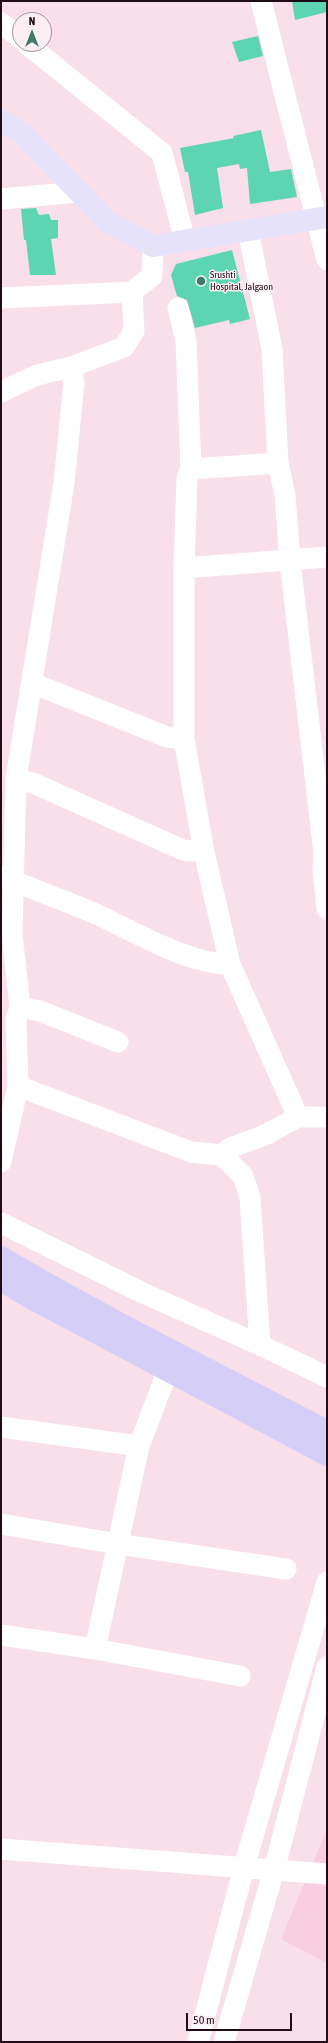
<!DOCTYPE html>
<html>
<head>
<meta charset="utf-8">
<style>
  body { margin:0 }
  #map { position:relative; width:328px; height:2043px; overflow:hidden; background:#f8dfe9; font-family:"Asap Condensed",sans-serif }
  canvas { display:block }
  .frame { position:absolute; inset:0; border:2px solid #200c16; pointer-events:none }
  .north { position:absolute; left:12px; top:12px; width:40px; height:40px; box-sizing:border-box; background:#fcf0f5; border:1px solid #a4959c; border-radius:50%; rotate:0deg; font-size:11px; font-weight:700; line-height:16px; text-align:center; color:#200c16 }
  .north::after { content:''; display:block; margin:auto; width:14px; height:18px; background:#3d7c69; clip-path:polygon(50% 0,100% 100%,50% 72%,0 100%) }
  .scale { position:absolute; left:186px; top:2013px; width:106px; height:18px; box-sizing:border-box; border:2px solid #200c16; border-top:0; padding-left:5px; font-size:12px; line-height:14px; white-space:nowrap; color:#200c16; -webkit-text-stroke:3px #fcf0f5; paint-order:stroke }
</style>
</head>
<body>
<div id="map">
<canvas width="328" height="2043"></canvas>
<div class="frame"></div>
<div class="north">N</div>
<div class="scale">50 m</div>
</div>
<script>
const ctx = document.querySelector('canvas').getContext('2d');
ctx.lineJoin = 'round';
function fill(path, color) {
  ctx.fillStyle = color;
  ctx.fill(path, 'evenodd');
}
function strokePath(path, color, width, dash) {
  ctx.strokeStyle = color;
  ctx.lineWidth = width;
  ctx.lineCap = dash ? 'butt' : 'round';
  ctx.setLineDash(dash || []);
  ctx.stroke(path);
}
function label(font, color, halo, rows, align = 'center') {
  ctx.font = font + ' "Asap Condensed",sans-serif';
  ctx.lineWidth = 3;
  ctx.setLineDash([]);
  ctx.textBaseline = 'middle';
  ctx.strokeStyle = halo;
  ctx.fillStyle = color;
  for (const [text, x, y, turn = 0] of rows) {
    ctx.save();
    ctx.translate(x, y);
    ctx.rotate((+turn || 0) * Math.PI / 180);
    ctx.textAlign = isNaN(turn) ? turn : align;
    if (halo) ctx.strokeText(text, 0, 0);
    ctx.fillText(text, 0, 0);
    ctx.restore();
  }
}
const built = new Path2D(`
  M327,1829V1963L281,1939Z`);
const building = new Path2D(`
  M292,1H327V12L295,20Z
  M258,36L263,56L239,62L232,42Z
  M261,130L270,172L291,169L297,197L250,204L247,168L240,169L239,164L217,168L223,208L195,215L188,172H185L180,148L234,138L233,136Z
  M36,208L39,215L49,214L51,220H58V238L51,239L56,275H30L26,240H24L21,209Z
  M232,250L250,319L230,324L229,320L195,328L187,300L177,296L171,275L176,264Z`);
const minor = new Path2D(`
  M261,1L327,260
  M1,23L20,38
  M27,44L162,153L185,241
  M1,199L79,192
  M248,230L272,349L278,463L285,495L290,561L324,853L323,871L327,909
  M1,298L132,292
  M178,308L186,341L191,469L187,478L184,568V739L204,852L230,964L298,1117
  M1,392L37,375L71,367L124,347L134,331L132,292L152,276L153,246
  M191,469L278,463
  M184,568L327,557
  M32,683L167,737L184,739
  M16,779L33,783L183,850L204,852
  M1,876C32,889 63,900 94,913C134,931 186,964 230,964
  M20,1007L40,1011L118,1042
  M18,1086L191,1152L222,1155L243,1176L250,1197L260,1345
  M222,1155L230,1148L265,1135L298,1117H327
  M1,1162L18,1086L16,1020L20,1007L12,934L16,779L64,483L74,383L71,367
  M1,1223L143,1293L260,1345L327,1377
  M1,1427L139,1446L168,1370
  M1,1524L118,1544L286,1569
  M1,1635L95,1649L139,1446
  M95,1649L240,1676
  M1,1849L327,1874
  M198,2042L244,1867L327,1582
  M224,2042L274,1870L327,1667`);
const major = new Path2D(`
  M1,120L23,134L108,222L153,246L327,217`);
const highway = new Path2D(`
  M1,1257C107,1320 218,1374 327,1431
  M1,1280L29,1297L327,1455`);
const markers = [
  [201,281,5,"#3d7c69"]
];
const poiNames = [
  ["Srushti",210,275],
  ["Hospital, Jalgaon",210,287]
];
fill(built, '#f8cfe0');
fill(building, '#5dd4b2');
strokePath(minor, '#fff', 21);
strokePath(major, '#e6e2fa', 22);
strokePath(highway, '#d5cff7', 22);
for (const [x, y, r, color] of markers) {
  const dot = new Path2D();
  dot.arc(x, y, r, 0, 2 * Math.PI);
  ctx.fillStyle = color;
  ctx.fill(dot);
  strokePath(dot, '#fcf0f5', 1.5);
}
label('10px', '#200c16', '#fcf0f5', poiNames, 'left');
</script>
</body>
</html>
